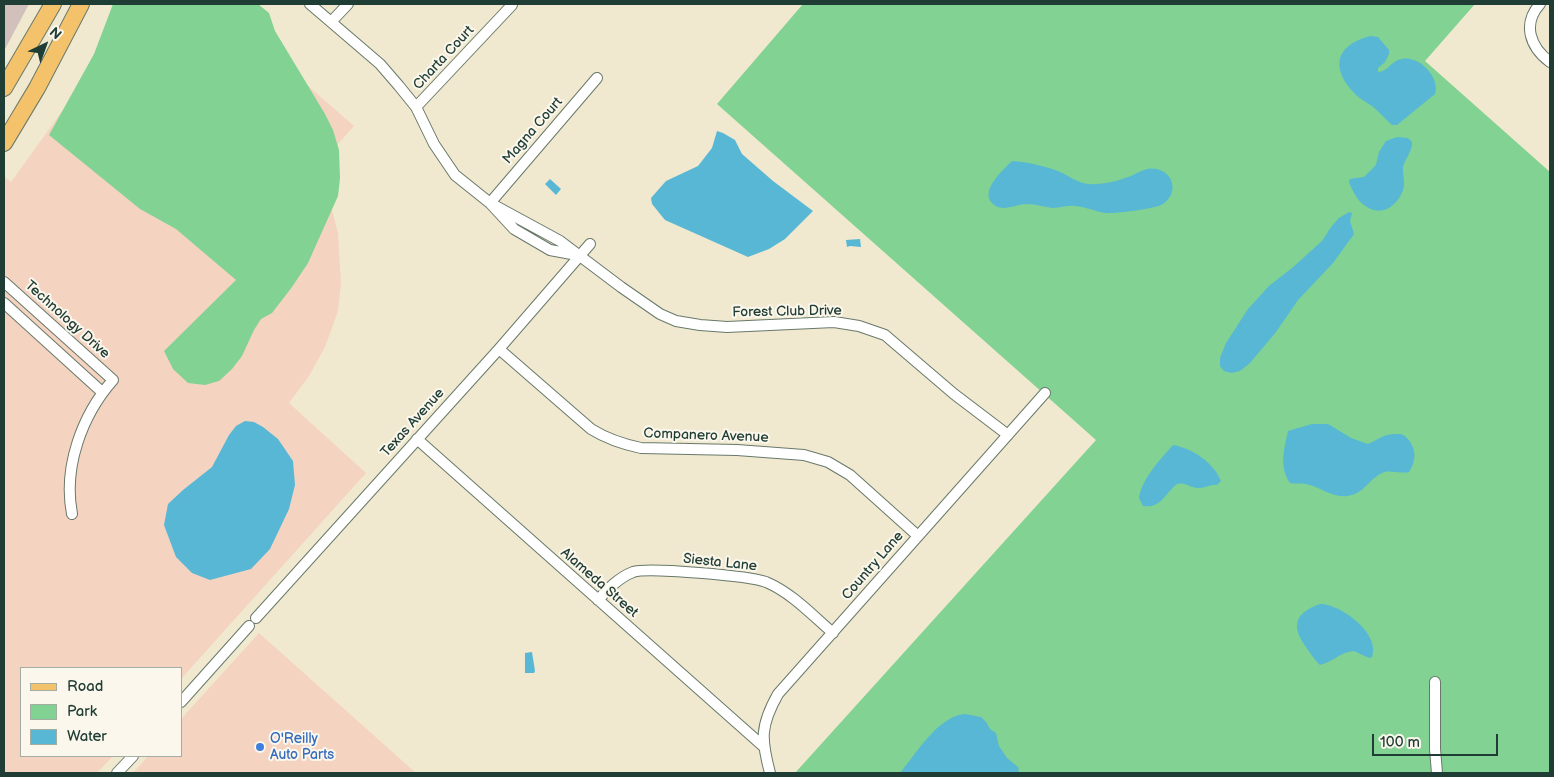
<!DOCTYPE html>
<html>
<head>
<meta charset="utf-8">
<style>
  body { margin:0 }
  #map { position:relative; width:1554px; height:777px; overflow:hidden; background:#f0e9cf; font-family:"Balsamiq Sans",sans-serif }
  canvas { display:block }
  .frame { position:absolute; inset:0; border:5px solid #1f3d34; pointer-events:none }
  .legend { position:absolute; left:20px; top:667px; width:162px; height:90px; box-sizing:border-box; background:#fbf7ec; border:1px solid #a3ada2; margin:0; padding:6px 9px; list-style:none; font-size:15px; color:#1f3d34 }
  .legend li { display:flex; align-items:center; gap:10px; height:25px }
  .legend b { width:25px; border:1px solid #a3ada2 }
  .north { position:absolute; left:20px; top:20px; width:50px; height:50px; -webkit-text-stroke:4px #fbf7ec; paint-order:stroke; rotate:42deg; font-size:14px; font-weight:700; line-height:20px; text-align:center; color:#1f3d34 }
  .north::after { content:''; display:block; margin:auto; width:18px; height:22px; background:#1f3d34; clip-path:polygon(50% 0,100% 100%,50% 72%,0 100%) }
  .scale { position:absolute; left:1372px; top:734px; width:126px; height:22px; box-sizing:border-box; border:2px solid #1f3d34; border-top:0; padding-left:6px; font-size:15px; line-height:18px; white-space:nowrap; color:#1f3d34; -webkit-text-stroke:4px #fbf7ec; paint-order:stroke }
</style>
</head>
<body>
<div id="map">
<canvas width="1554" height="777"></canvas>
<div class="frame"></div>
<ul class="legend">
<li><b style="height:6px;background:#f3c26a"></b>Road</li>
<li><b style="height:14px;background:#81d293"></b>Park</li>
<li><b style="height:14px;background:#57b7d5"></b>Water</li>
</ul>
<div class="north">N</div>
<div class="scale">100 m</div>
</div>
<script>
const ctx = document.querySelector('canvas').getContext('2d');
ctx.lineJoin = 'round';
function fill(path, color) {
  ctx.fillStyle = color;
  ctx.fill(path, 'evenodd');
}
function strokePath(path, color, width, dash) {
  ctx.strokeStyle = color;
  ctx.lineWidth = width;
  ctx.lineCap = dash ? 'butt' : 'round';
  ctx.setLineDash(dash || []);
  ctx.stroke(path);
}
function label(font, color, halo, rows, align = 'center') {
  ctx.font = font + ' "Balsamiq Sans",sans-serif';
  ctx.lineWidth = 4;
  ctx.setLineDash([]);
  ctx.textBaseline = 'middle';
  ctx.strokeStyle = halo;
  ctx.fillStyle = color;
  for (const [text, x, y, turn = 0] of rows) {
    ctx.save();
    ctx.translate(x, y);
    ctx.rotate((+turn || 0) * Math.PI / 180);
    ctx.textAlign = isNaN(turn) ? turn : align;
    if (halo) ctx.strokeText(text, 0, 0);
    ctx.fillText(text, 0, 0);
    ctx.restore();
  }
}
const built = new Path2D(`
  M214,4L354,126L315,170L329,199L338,233L341,283L338,311L325,347L309,376L289,403L366,473L181,679V668H21V756H113L97,773H4V176L11,182L68,103Z
  M259,633L416,773H133L148,756H181V719Z`);
const industrial = new Path2D(`
  M4,4H29L4,51Z`);
const green = new Path2D(`
  M113,4H258L269,13L275,31L325,114L333,130L339,150L340,178L338,196L308,263L292,287L272,313L261,319L254,330L242,356L232,369L219,381L205,385L188,383L173,369L164,351L236,280L176,229L140,209L49,135L94,54Z
  M803,4H1475L1425,61L1550,172V773H795L1096,440L717,104Z`);
const water = new Path2D(`
  M1370,36L1378,37L1389,50V54L1385,62L1378,68V72C1387,72 1390,63 1398,60C1416,52 1441,76 1435,94L1397,125H1392C1384,118 1378,110 1369,104C1365,101 1360,99 1356,95C1331,70 1333,46 1370,36Z
  M717,131L723,133L735,140L742,154L773,181L813,211L785,239L769,249L748,257L665,220L652,204L651,198L666,181L698,166L712,148Z
  M1397,137L1408,138L1412,142C1413,150 1405,159 1403,167C1402,175 1406,182 1403,190C1397,207 1380,218 1364,205C1357,200 1352,190 1349,182L1350,179L1364,177L1376,165L1379,152L1386,141Z
  M1012,161C1027,162 1046,166 1060,172C1069,176 1078,183 1088,184C1098,185 1115,182 1125,178C1136,175 1145,166 1157,169C1176,174 1178,196 1161,205C1153,209 1113,214 1105,213C1095,211 1086,207 1075,206C1068,205 1061,208 1053,208C1044,207 1036,204 1027,204C1015,204 1001,214 991,202C981,189 1004,169 1012,161Z
  M550,179L561,189L556,195L545,184Z
  M1349,212L1352,213L1350,221L1354,234L1333,263L1298,300L1276,332L1250,363L1240,371L1231,373L1224,371L1220,366V358L1226,343L1248,309L1269,286L1292,268L1322,241L1331,227L1339,218Z
  M860,239L861,247L850,246L847,247L846,240Z
  M245,421L254,422L263,427L278,439L293,461L295,485L289,509L270,549L251,569L210,580L192,573L176,557L164,525L168,504L183,490L212,467L229,435L236,426Z
  M1312,424H1328L1351,438L1368,444C1380,439 1382,434 1398,434C1403,434 1405,436 1408,439C1417,451 1416,460 1409,472C1400,474 1389,469 1382,473C1369,479 1364,494 1347,496C1333,498 1320,487 1306,484C1301,483 1295,484 1290,483C1279,467 1284,449 1288,431Z
  M1173,445C1192,448 1214,463 1221,481L1217,485C1210,484 1204,489 1197,488C1189,487 1185,482 1177,484C1165,493 1161,509 1143,506L1139,498C1142,478 1160,460 1173,445Z
  M1320,604C1341,604 1381,634 1372,657L1369,658L1354,651C1338,653 1333,662 1320,665L1317,662C1300,639 1281,618 1320,604Z
  M532,652L535,671L534,673H525V653Z
  M965,714L981,717L986,722L990,729L996,733L999,746L1007,758L1018,767L1019,773H900C916,754 938,716 965,714Z`);
const street = new Path2D(`
  M310,4L380,64L399,86L416,107L434,144L455,175L490,203L514,229L550,250L577,255
  M1540,4C1522,24 1530,47 1550,62
  M331,22L348,4
  M416,107L512,5
  M490,203L560,241L621,287L660,314L676,321L700,325L727,327L834,322L859,326L885,335L954,394L1008,435
  M490,203L597,78
  M4,282L113,380C82,415 63,467 72,514
  M4,303L102,392
  M499,349L591,429C607,439 622,444 641,448L737,450L804,455L828,462L850,475L918,536
  M417,439L763,746
  M598,600C608,589 618,578 633,572C648,567 750,576 766,582C792,593 812,615 833,633
  M256,618L499,349L590,244
  M1435,682V749L1437,773
  M181,702L249,626
  M117,773L133,756
  M770,773C761,739 760,726 778,694L1045,393`);
const primary = new Path2D(`
  M4,88L53,4
  M4,143L37,88L81,4`);
const markers = [
  [260,747,5,"#3f7fe0"]
];
const streetNames = [
  ["Charta Court",444,58,-47],
  ["Magna Court",533,131,-49],
  ["Forest Club Drive",787,312,-1],
  ["Technology Drive",67,320,42],
  ["Texas Avenue",413,423,-48],
  ["Companero Avenue",706,436,2],
  ["Siesta Lane",720,563,6],
  ["Country Lane",873,566,-49],
  ["Alameda Street",599,583,41]
];
const shopNames = [
  ["O'Reilly",270,739],
  ["Auto Parts",270,755]
];
fill(built, '#f5d3c1');
fill(industrial, '#d1c0bc');
fill(green, '#81d293');
fill(water, '#57b7d5');
strokePath(street, '#68796a', 12);
strokePath(primary, '#68796a', 18);
strokePath(street, '#fff', 10);
strokePath(primary, '#f3c26a', 16);
for (const [x, y, r, color] of markers) {
  const dot = new Path2D();
  dot.arc(x, y, r, 0, 2 * Math.PI);
  ctx.fillStyle = color;
  ctx.fill(dot);
  strokePath(dot, '#fbf7ec', 2);
}
label('14px', '#1f3d34', '#fbf7ec', streetNames);
label('14px', '#366cbe', '#fbf7ec', shopNames, 'left');
</script>
</body>
</html>
